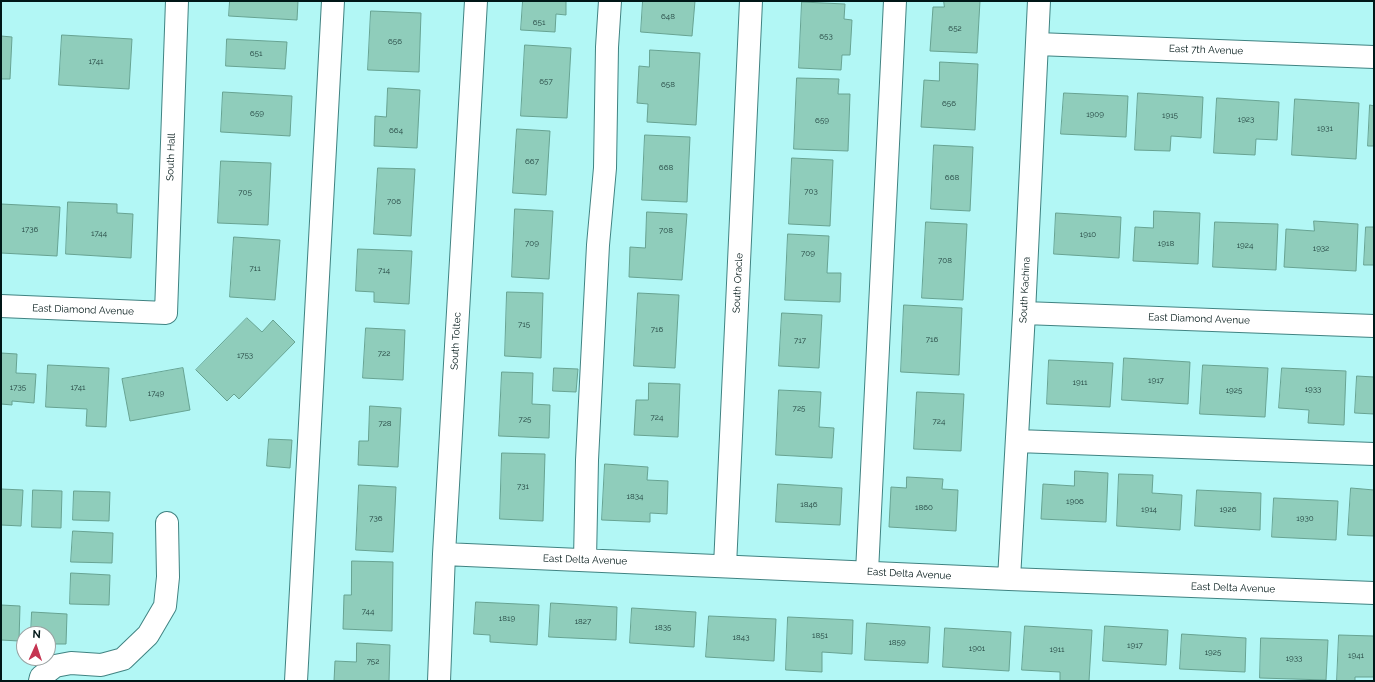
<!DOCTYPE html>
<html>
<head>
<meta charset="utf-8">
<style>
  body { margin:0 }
  #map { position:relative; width:1375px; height:682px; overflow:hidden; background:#b2f7f5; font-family:Raleway,sans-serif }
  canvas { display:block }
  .frame { position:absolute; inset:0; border:2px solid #001717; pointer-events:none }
  .north { position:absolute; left:16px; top:626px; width:40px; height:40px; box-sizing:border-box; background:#fff; border:1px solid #99a2a2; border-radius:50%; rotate:3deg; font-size:11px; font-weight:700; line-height:16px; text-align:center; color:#001717 }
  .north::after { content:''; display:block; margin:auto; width:14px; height:18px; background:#c53451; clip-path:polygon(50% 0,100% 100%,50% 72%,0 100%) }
</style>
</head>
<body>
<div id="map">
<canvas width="1375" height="682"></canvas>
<div class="frame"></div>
<div class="north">N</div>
</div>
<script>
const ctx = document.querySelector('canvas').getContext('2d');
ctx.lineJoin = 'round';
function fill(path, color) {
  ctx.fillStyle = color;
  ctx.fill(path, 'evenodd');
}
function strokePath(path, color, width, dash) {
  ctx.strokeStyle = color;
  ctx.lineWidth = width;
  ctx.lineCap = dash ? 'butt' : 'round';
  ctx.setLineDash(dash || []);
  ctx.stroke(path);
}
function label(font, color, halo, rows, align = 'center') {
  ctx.font = font + ' Raleway,sans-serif';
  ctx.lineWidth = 3;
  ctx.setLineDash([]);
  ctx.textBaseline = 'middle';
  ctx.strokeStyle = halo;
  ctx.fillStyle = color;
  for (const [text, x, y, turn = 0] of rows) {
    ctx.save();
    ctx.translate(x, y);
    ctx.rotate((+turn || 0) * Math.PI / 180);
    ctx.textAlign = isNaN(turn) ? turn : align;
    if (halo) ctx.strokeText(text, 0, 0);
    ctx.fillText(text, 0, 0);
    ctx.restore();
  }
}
const building = new Path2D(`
  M230,1H298L297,20L229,16Z
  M523,1H566V15L556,14L555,32L521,30Z
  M643,1H695L692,36L641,32Z
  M944,1H980L977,53L930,51L933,7H944Z
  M802,2L845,4L844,19L852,20L850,55H842L841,70L799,68Z
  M371,11L421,13L419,72L368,70Z
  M62,35L132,39L129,89L59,85Z
  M1,36L12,37L10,79H1Z
  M227,39L287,42L285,69L226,66Z
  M525,45L571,48L567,118L521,116Z
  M650,50L700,53L696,125L647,122L648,104L637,103L639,66L649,67Z
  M940,62L978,64L975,130L921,127L924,80L939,81Z
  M797,78L839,79L838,94H850L848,151L794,149Z
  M388,88L420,90L417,148L374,146L375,116L386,117Z
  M223,92L292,96L290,136L221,132Z
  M1064,93L1128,96L1126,137L1061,134Z
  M1138,93L1203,97L1201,138L1171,136L1170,151L1135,150Z
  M1217,98L1279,102L1277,140L1256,139L1255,155L1214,153Z
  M1295,99L1359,103L1356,159L1292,155Z
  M1370,105L1374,106V146H1368Z
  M517,129L550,131L546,195L513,193Z
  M645,135L690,137L687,202L642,200Z
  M934,145L973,147L970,211L931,209Z
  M792,158L833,160L830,226L789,224Z
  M221,161L271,163L268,225L218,223Z
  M378,168L415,169L411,236L374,234Z
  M68,202L117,204V213L133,214L131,258L66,254Z
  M1,204L60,207L57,256L1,253Z
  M515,209L553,211L549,279L512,277Z
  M1154,211L1200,213L1198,264L1133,261L1135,227L1153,228Z
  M647,212L687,214L682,280L629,277L630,247L645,248Z
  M1056,213L1121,217L1119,258L1054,254Z
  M1314,221L1358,224L1356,271L1284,267L1286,229L1314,231Z
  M926,222L967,224L963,300L922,298Z
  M1215,222L1278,224L1276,270L1213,267Z
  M1366,227H1374V265H1364Z
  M788,234L829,236L827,273H841L840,302L785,300Z
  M234,237L280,240L275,300L230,297Z
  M358,249L412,251L409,304L374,302V292L356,291Z
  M507,292L543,293L541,358L505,356Z
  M638,293L679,295L675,368L634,366Z
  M904,305L962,308L959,375L901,372Z
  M782,313L822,315L819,368L779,366Z
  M247,318L262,332L273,320L295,342L239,399L234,394L227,401L196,370Z
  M366,328L405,330L403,380L363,378Z
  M1,353L17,354L16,373L36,374L34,403L12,401V405L1,404Z
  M1124,358L1190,362L1188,404L1122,400Z
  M1049,360L1113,363L1110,407L1047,404Z
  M48,365L109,368L106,427L86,426L87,409L46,407Z
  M1203,365L1268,368L1265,417L1200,414Z
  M183,368L190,410L130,421L122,379Z
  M554,368L578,369L576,392L553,391Z
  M1282,368L1346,371L1344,425L1308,423L1309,410L1279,408Z
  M502,372L533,373L532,404L550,405L549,438L499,436Z
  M1357,376L1374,377V414L1355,413Z
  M649,383L680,384L678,437L634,435L636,400H648Z
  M779,390L821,392L819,427L834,428L832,458L776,455Z
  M917,392L964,394L961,451L914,449Z
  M370,406L401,408L398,467L358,465L359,441H368Z
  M269,439L292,440L290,468L267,466Z
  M502,453L545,454L543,521L500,519Z
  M605,464L648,467L647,480L668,481L667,514L650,513V522L602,520Z
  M1075,471L1108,473L1106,522L1041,519L1043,484L1074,486Z
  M1119,474L1153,475L1152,493L1182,495L1180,530L1117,526Z
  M907,477L943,479L942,489L958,490L956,531L889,527L891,487L906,488Z
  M778,484L842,488L840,525L776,522Z
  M359,485L396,487L393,552L356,550Z
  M1351,488L1374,490V536L1348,535Z
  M1,489L23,490L21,526L1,525Z
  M33,490L62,491L61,528L32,527Z
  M1197,490L1261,493L1260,530L1195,526Z
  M74,491L110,492L109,521L73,520Z
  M1274,498L1338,501L1336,540L1272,537Z
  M73,531L113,533L112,563L71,562Z
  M352,561L393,562L392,631L343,629L344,595H351Z
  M71,573L110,575L109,605L70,604Z
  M476,602L539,605L537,645L490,642V635L474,634Z
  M551,603L617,607L616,640L549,637Z
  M1,605L20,606L19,641L1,640Z
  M632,608L696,612L694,647L630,643Z
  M32,612L67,614L66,644H48V634H31Z
  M709,616L776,619L774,661L706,657Z
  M788,617L853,620L852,654L822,652V672L786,670Z
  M867,623L930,627L928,663L865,660Z
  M1025,626L1092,630L1089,681H1060V672L1022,670Z
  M1105,626L1168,630L1166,665L1103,661Z
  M945,628L1011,632L1009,671L943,667Z
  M1182,634L1246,638L1245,672L1180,669Z
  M1339,635L1374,636V677H1355V681H1337Z
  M1261,638L1328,640L1326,680L1260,678Z
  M357,643L390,645L389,681H334L335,661L356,662Z`);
const minor = new Path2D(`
  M1037,44L1374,57
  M1,306L166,313L177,1
  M1024,313L1374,326
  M1017,441L1374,454
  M444,554L1009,579L1374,593
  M585,560L587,460L598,245L605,168L607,47L610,1
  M725,566L751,1
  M867,572L895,1
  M1009,579L1024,313L1039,1
  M40,681L41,677L55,666L71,663L101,665L123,659L148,635L165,606L168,577L167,523
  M296,681L333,1
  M439,681L444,554L476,1`);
const numberNames = [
  ["648",668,17],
  ["651",539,23],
  ["652",955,29],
  ["653",826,37],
  ["656",395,42],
  ["651",256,54],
  ["1741",96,62],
  ["657",546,82],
  ["658",668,85],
  ["656",949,104],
  ["659",257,114],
  ["1909",1095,115],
  ["1915",1170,116],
  ["1923",1246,120],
  ["659",822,121],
  ["1931",1325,129],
  ["664",396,131],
  ["667",532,162],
  ["668",666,168],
  ["668",952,178],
  ["703",811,192],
  ["705",245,193],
  ["706",394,202],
  ["1736",30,230],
  ["708",666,231],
  ["1744",99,234],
  ["1910",1088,235],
  ["709",532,244],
  ["1918",1166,244],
  ["1924",1245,246],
  ["1932",1321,249],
  ["709",808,254],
  ["708",945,261],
  ["711",255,269],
  ["714",384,271],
  ["715",524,325],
  ["716",657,330],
  ["716",932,340],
  ["717",800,341],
  ["722",384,354],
  ["1753",245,356],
  ["1917",1156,381],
  ["1911",1080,383],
  ["1735",18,388],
  ["1741",78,388],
  ["1933",1313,390],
  ["1925",1234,391],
  ["1749",156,394],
  ["725",799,409],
  ["724",657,418],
  ["725",525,420],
  ["724",939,422],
  ["728",385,424],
  ["731",523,487],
  ["1834",635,497],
  ["1906",1075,502],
  ["1846",809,505],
  ["1860",924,508],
  ["1914",1149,510],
  ["1926",1228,510],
  ["736",376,519],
  ["1930",1305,519],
  ["744",368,612],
  ["1819",507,619],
  ["1827",583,622],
  ["1835",663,628],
  ["1851",820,636],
  ["1843",741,638],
  ["1859",897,643],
  ["1917",1135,646],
  ["1901",977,649],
  ["1911",1057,650],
  ["1925",1213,653],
  ["1941",1356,656],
  ["1933",1294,659],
  ["752",373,662]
];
const streetNames = [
  ["East 7th Avenue",1206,50,2],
  ["South Hall",171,157,-88],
  ["South Oracle",738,283,-87],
  ["South Kachina",1025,290,-87],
  ["East Diamond Avenue",83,310,2],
  ["East Diamond Avenue",1199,319,2],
  ["South Toltec",456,341,-87],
  ["East Delta Avenue",585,560,2],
  ["East Delta Avenue",909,574,3],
  ["East Delta Avenue",1233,588,2]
];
fill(building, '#8fcdbb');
strokePath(building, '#67a392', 1);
strokePath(minor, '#408382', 24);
strokePath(minor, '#fff', 22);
label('8px', '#244440', null, numberNames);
label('10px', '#001717', '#fff', streetNames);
</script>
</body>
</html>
